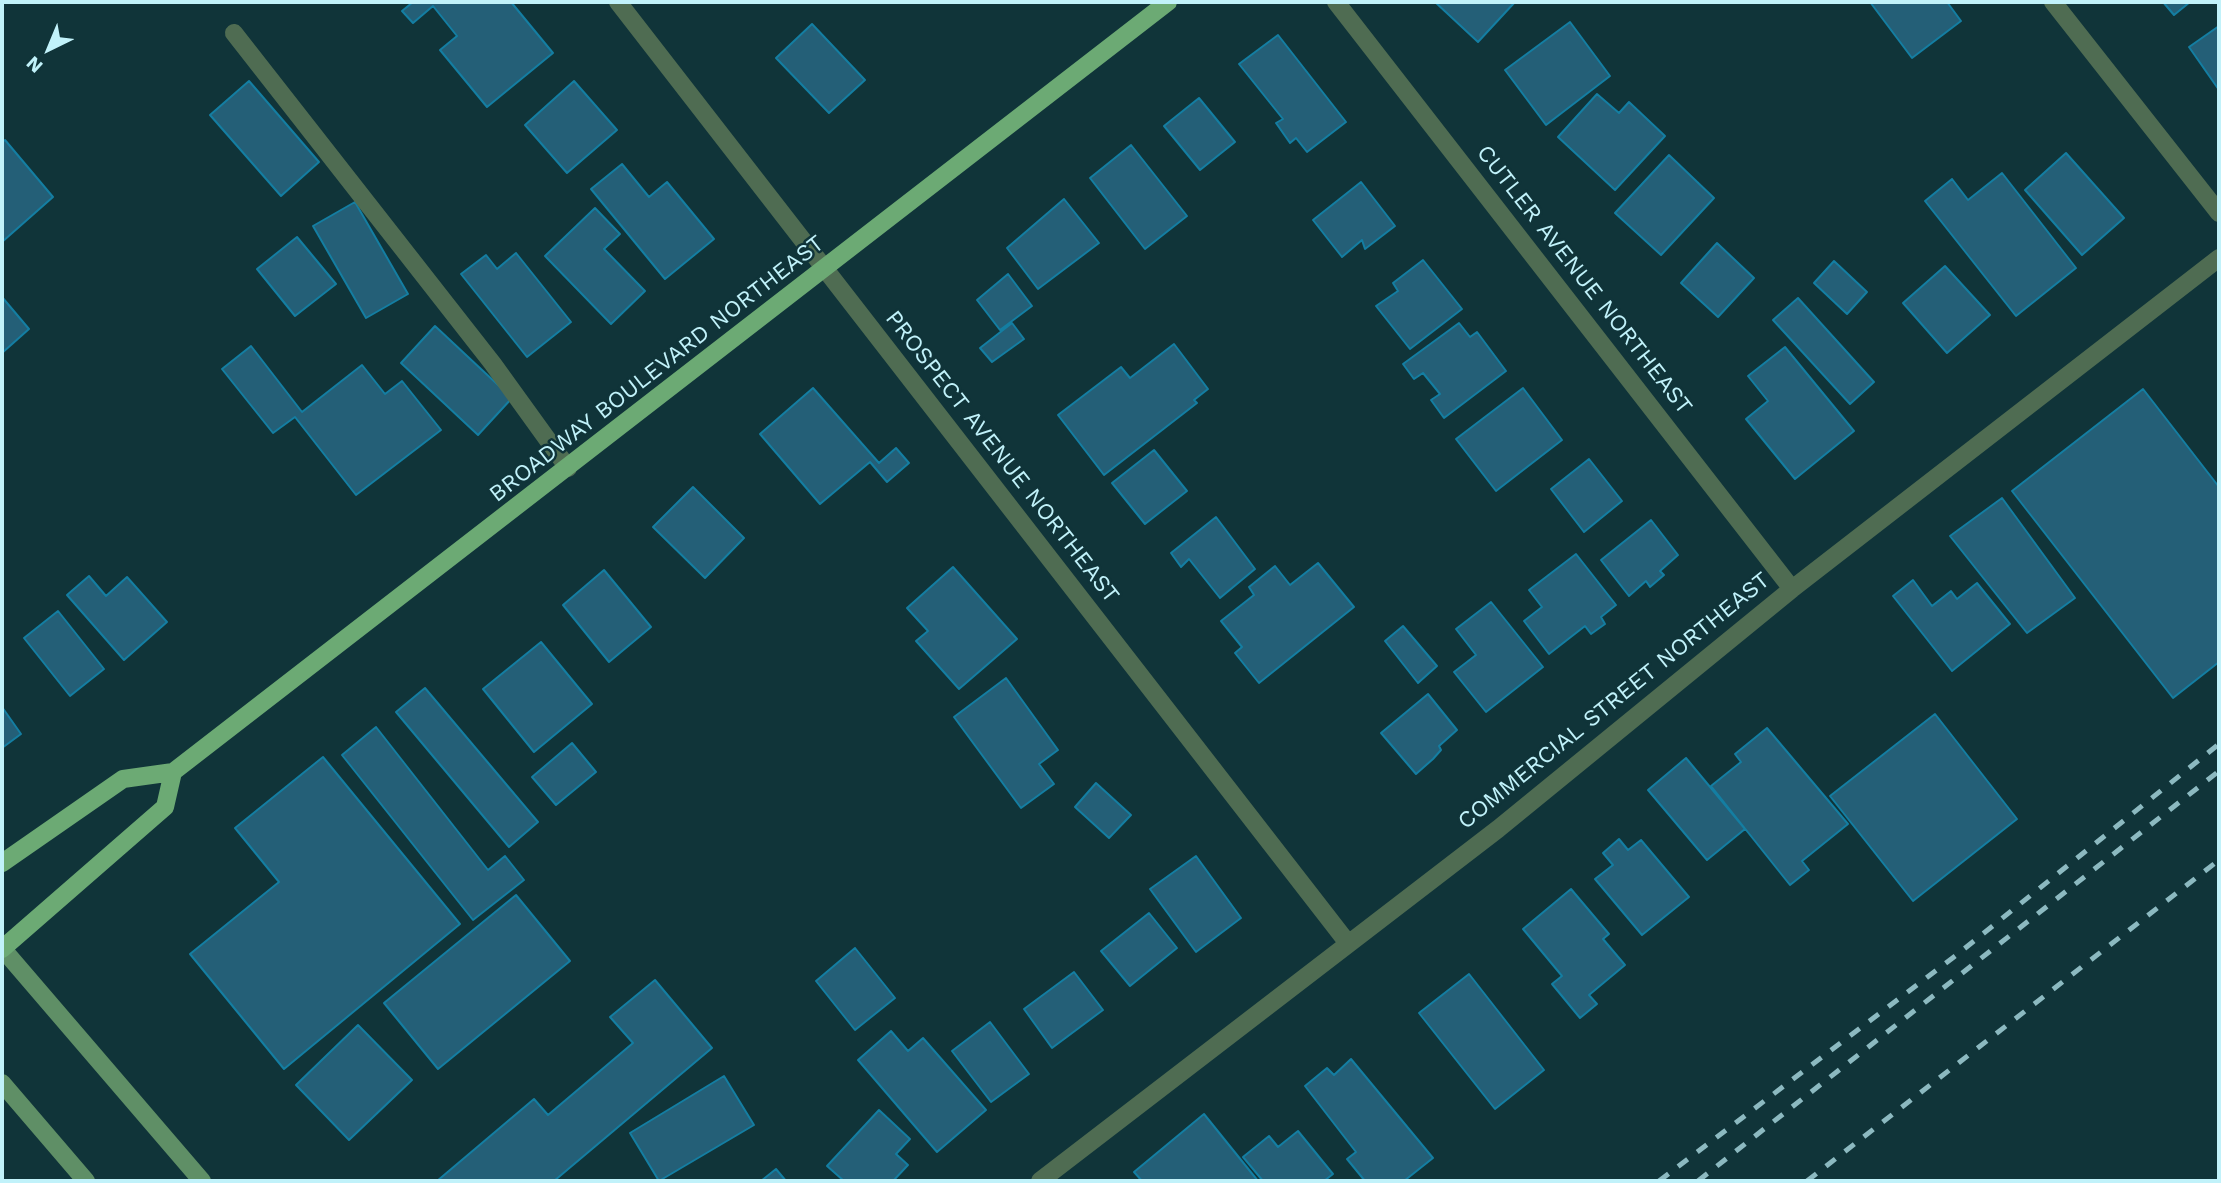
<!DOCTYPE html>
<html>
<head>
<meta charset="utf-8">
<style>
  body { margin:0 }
  #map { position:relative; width:2221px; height:1183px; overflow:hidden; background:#103439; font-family:"Work Sans",sans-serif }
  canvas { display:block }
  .frame { position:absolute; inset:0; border:4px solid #c1f2fa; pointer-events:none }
  .north { position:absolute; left:14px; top:14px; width:70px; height:70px; -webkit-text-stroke:5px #103439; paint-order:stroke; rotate:223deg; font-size:19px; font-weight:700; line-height:28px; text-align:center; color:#c1f2fa }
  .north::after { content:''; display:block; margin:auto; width:24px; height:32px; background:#c1f2fa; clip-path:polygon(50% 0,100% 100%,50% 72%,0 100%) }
</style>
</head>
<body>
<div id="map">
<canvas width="2221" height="1183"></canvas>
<div class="frame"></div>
<div class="north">N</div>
</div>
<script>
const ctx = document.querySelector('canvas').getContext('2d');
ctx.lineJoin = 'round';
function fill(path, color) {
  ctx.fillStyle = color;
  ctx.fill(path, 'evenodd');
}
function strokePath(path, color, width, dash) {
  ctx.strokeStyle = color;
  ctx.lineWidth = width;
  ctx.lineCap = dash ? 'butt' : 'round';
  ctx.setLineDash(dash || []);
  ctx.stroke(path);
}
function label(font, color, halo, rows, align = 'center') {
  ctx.font = font + ' "Work Sans",sans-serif';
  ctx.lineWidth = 5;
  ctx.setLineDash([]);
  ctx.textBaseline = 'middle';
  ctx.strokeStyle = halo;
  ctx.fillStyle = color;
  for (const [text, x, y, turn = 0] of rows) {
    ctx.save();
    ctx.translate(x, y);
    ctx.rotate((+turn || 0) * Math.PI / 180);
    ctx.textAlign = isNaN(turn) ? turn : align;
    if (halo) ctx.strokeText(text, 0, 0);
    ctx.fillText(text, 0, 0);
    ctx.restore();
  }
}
const building = new Path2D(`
  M413,2H511L553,53L487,107L440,50L457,36L433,6L413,23L402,11Z
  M1435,2H1515L1478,42Z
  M1870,2H1947L1961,21L1912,58Z
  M2163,2H2190L2174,15Z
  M1570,22L1610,76L1546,125L1505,70Z
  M812,24L865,80L829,113L776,58Z
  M2219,26V90L2189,47Z
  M1278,35L1346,122L1307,152L1296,138L1290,143L1276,123L1283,119L1239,64Z
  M249,81L319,162L281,196L210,115Z
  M574,81L617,130L567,173L525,125Z
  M1597,94L1619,113L1629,102L1665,136L1615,190L1558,137Z
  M1199,98L1235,142L1200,170L1164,126Z
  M5,140L53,197L2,242V142Z
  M1131,145L1187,216L1145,249L1090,178Z
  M2066,153L2124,218L2082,255L2025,190Z
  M1669,155L1714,198L1661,255L1615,213Z
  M622,164L649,197L667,182L714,239L665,279L591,189Z
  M2002,173L2076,268L2016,316L1925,201L1952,179L1968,200Z
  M1361,182L1395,226L1365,249L1362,240L1342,257L1313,220Z
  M1064,199L1099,243L1038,289L1007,248Z
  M355,202L408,294L366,318L313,226Z
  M595,208L620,234L604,249L645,291L611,324L545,256Z
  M297,237L336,284L295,316L257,269Z
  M1717,243L1754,278L1718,317L1681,283Z
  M516,253L571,322L527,357L461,274L486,255L497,269Z
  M1423,260L1462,309L1410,349L1376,306L1398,291L1393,283Z
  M1834,261L1867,292L1847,314L1814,283Z
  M1945,266L1990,315L1947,353L1903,303Z
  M1008,274L1032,306L1000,330L977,300Z
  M2,297L29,329L2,353Z
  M1798,298L1874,382L1850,404L1773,320Z
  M1012,323L1024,339L992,362L980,348Z
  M1459,323L1470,337L1477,332L1506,371L1444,418L1431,400L1440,394L1423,373L1414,379L1403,364Z
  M435,326L512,398L478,435L401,363Z
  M1174,344L1208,389L1194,400L1197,403L1104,475L1058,415L1121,367L1130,378Z
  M251,346L302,412L362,365L385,394L402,381L441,430L356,495L295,417L273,433L222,369Z
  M1785,347L1854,431L1795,479L1746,419L1768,401L1748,376Z
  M813,388L879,463L896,448L909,463L887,482L870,462L820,504L760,434Z
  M1523,388L1562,440L1496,491L1456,439Z
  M2143,389L2219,487V662L2173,698L2012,491Z
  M1154,450L1187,491L1145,524L1112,483Z
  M1589,459L1622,501L1584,532L1551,489Z
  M693,487L744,538L705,578L653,527Z
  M2002,498L2075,598L2027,633L1950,536Z
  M1216,517L1255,569L1220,598L1189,559L1181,567L1171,553Z
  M1651,520L1678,555L1660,571L1664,575L1650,587L1646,581L1629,596L1601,560Z
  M1576,554L1616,605L1601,617L1605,624L1591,634L1585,626L1549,654L1524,621L1542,607L1529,590Z
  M1318,563L1354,607L1259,683L1235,653L1242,647L1221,621L1254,595L1249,587L1275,566L1290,585Z
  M953,567L1017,639L959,689L916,641L928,631L907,608Z
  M604,570L651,627L609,662L563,605Z
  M89,576L106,596L127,577L167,622L124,660L67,595Z
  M1913,580L1932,606L1951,591L1957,599L1977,583L2010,624L1952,671L1893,596Z
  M1491,602L1543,667L1486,712L1454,672L1476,655L1456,629Z
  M58,611L104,669L70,696L24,638Z
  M1403,626L1437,666L1418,683L1385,641Z
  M541,642L592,704L534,752L483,689Z
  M1006,678L1058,750L1039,764L1054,784L1021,808L954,717Z
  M425,688L538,822L509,847L396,712Z
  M1428,694L1457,730L1439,746L1441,750L1433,759L1416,774L1381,733Z
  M2,707L21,734L2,748Z
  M1935,714L2017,819L1913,901L1830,796Z
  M376,727L488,870L505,856L524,880L473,920L342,755Z
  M1767,728L1848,824L1802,861L1809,870L1790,885L1711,786L1741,762L1735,754Z
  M572,743L596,772L556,805L532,777Z
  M323,757L460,924L284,1069L190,954L279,882L235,828Z
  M1686,758L1745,829L1707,860L1648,790Z
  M1096,783L1131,815L1109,838L1075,807Z
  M1619,839L1628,850L1641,840L1689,897L1642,935L1595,879L1613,865L1603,853Z
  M1196,856L1241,918L1196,952L1150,889Z
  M1571,889L1609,934L1603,939L1625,965L1589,995L1597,1004L1580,1018L1552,984L1562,976L1523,929Z
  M516,895L570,961L438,1069L384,1003Z
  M1149,913L1177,948L1130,986L1101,951Z
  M855,948L895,998L855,1030L816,981Z
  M1074,972L1103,1010L1052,1048L1024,1009Z
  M1469,974L1544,1070L1495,1109L1419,1013Z
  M655,980L712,1048L554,1181H437L534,1099L548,1115L633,1043L610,1017Z
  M990,1022L1029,1074L991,1102L952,1051Z
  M358,1025L412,1080L349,1140L296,1085Z
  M891,1031L908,1051L923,1038L986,1110L937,1152L858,1060Z
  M1351,1059L1433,1158L1404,1181H1365L1347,1159L1356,1152L1305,1086L1327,1068L1334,1075Z
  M724,1076L754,1125L659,1181L630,1133Z
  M879,1110L910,1139L896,1154L908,1165L893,1181H844L827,1166Z
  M1204,1114L1258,1181H1142L1134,1172Z
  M1298,1131L1333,1174L1324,1181H1263L1243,1157L1269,1136L1278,1147Z
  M776,1169L786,1181H761Z`);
const service = new Path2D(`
  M234,33L493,364L568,468`);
const minor = new Path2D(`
  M618,2L1347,942
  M1336,2L1792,589
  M2053,2L2219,213
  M1040,1181L1498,829L1792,589L2219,258`);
const secondary = new Path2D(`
  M2,948L202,1181
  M2,1083L86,1181`);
const primary = new Path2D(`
  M2,863L123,779L173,772L1168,2
  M2,949L165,807L173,772`);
const rail = new Path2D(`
  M1659,1181L1959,953L2219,744
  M1698,1181L2219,771
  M1807,1181L2219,860`);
const streetNames = [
  ["CUTLER AVENUE NORTHEAST",1584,280,52],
  ["BROADWAY BOULEVARD NORTHEAST",657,369,-38],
  ["PROSPECT AVENUE NORTHEAST",1002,457,52],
  ["COMMERCIAL STREET NORTHEAST",1614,701,-39]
];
fill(building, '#245f77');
strokePath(building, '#147ea2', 2);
strokePath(service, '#4f6c52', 18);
strokePath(minor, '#4f6c52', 18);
strokePath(secondary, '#5f8f66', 18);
strokePath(primary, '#6caa74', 18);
strokePath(rail, '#8cb9c0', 5, [12, 12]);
label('23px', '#c1f2fa', '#103439', streetNames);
</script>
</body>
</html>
